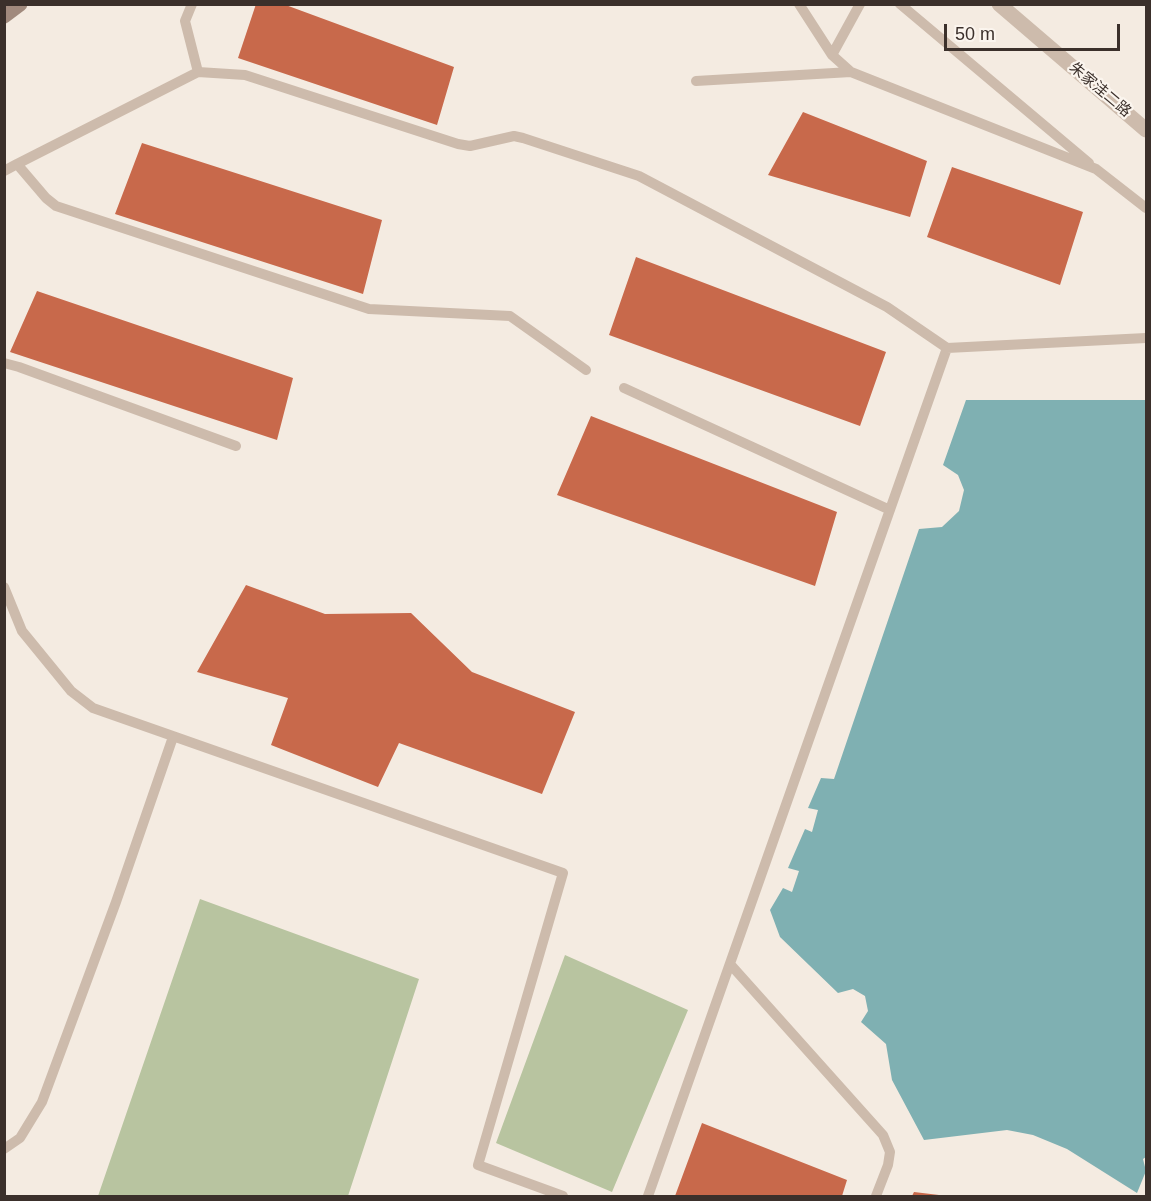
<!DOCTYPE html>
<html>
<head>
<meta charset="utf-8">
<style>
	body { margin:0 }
	#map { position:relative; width:1151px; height:1201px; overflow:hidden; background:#f4ebe1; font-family:Helvetica,sans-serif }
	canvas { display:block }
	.frame { position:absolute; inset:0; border:6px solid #3b302b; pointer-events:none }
	.scale { position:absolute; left:944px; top:24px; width:176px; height:27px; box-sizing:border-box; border:3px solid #3b302b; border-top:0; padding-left:8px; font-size:18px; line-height:21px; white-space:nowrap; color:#3b302b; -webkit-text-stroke:4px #fbf5ee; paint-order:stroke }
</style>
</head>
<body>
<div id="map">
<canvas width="1151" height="1201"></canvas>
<div class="frame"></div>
<div class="scale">50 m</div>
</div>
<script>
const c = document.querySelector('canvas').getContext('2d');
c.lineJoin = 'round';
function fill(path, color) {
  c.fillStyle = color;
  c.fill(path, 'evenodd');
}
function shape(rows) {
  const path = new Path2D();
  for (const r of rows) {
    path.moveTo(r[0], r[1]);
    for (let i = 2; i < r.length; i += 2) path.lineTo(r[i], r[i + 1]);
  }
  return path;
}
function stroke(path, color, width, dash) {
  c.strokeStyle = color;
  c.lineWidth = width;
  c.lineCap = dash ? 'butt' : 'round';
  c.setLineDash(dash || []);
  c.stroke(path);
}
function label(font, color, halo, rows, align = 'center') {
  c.font = font + ' Helvetica,"Noto Sans SC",sans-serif';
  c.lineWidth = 4.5;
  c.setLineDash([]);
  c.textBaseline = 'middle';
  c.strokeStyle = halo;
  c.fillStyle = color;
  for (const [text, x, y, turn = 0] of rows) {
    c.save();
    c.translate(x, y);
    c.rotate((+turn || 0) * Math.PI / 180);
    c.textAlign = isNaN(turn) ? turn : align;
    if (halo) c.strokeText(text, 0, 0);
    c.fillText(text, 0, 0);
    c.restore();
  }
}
const green = shape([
	[200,899,419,979,348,1196,98,1196],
	[565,955,688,1010,612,1192,496,1143]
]);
const water = shape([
	[966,400,1146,400,1146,1157,1143,1159,1146,1171,1137,1193,1067,1149,1033,1135,1007,1130,924,1140,892,1080,886,1044,861,1022,868,1011,865,996,853,989,838,993,780,937,770,910,783,888,792,892,799,871,788,868,805,829,812,832,818,810,808,808,821,778,834,779,919,529,942,527,959,511,964,490,958,475,943,465]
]);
const building = shape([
	[256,4,283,4,454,67,437,125,238,58],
	[803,112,927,161,910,217,768,175],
	[142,143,382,220,363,294,115,214],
	[952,167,1083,212,1060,285,927,237],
	[636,257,886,352,860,426,609,335],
	[37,291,293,378,277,440,10,352],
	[591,416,837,512,815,586,557,495],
	[246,585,325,614,411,613,472,672,575,712,542,794,399,743,378,787,271,745,288,698,197,672],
	[702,1123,847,1180,842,1196,675,1196],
	[914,1192,939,1195,939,1196,912,1196]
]);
const lane = shape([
	[192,4,185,21,198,72],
	[799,4,832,55,851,72,1096,169,1146,208],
	[900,4,1089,163],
	[832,55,860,4],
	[696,81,851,72],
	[17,164,46,198,56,206,369,309,510,316,586,370],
	[4,171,17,164,198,72,245,75,458,144,470,146,514,136,523,138,639,176,887,307,947,348,1146,338],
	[4,363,19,367,236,446],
	[624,388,890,510],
	[4,587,22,631,71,691,93,708,563,873,478,1165,563,1196],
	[730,964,883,1135,890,1152,888,1165,876,1196],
	[4,1149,20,1138,42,1102,116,902,173,737],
	[648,1196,947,348]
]);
const street = shape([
	[999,4,1146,130]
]);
const secondary = shape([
	[4,16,20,4]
]);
const streetNames = [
	["朱家洼二路",1100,90,40]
];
fill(green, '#b8c4a0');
fill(water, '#7fb0b2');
fill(building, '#c8694b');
stroke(lane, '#cdbbac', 10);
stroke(street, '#cdbbac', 15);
stroke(secondary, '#a18a7d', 15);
label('15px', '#3b302b', '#fbf5ee', streetNames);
</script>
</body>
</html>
